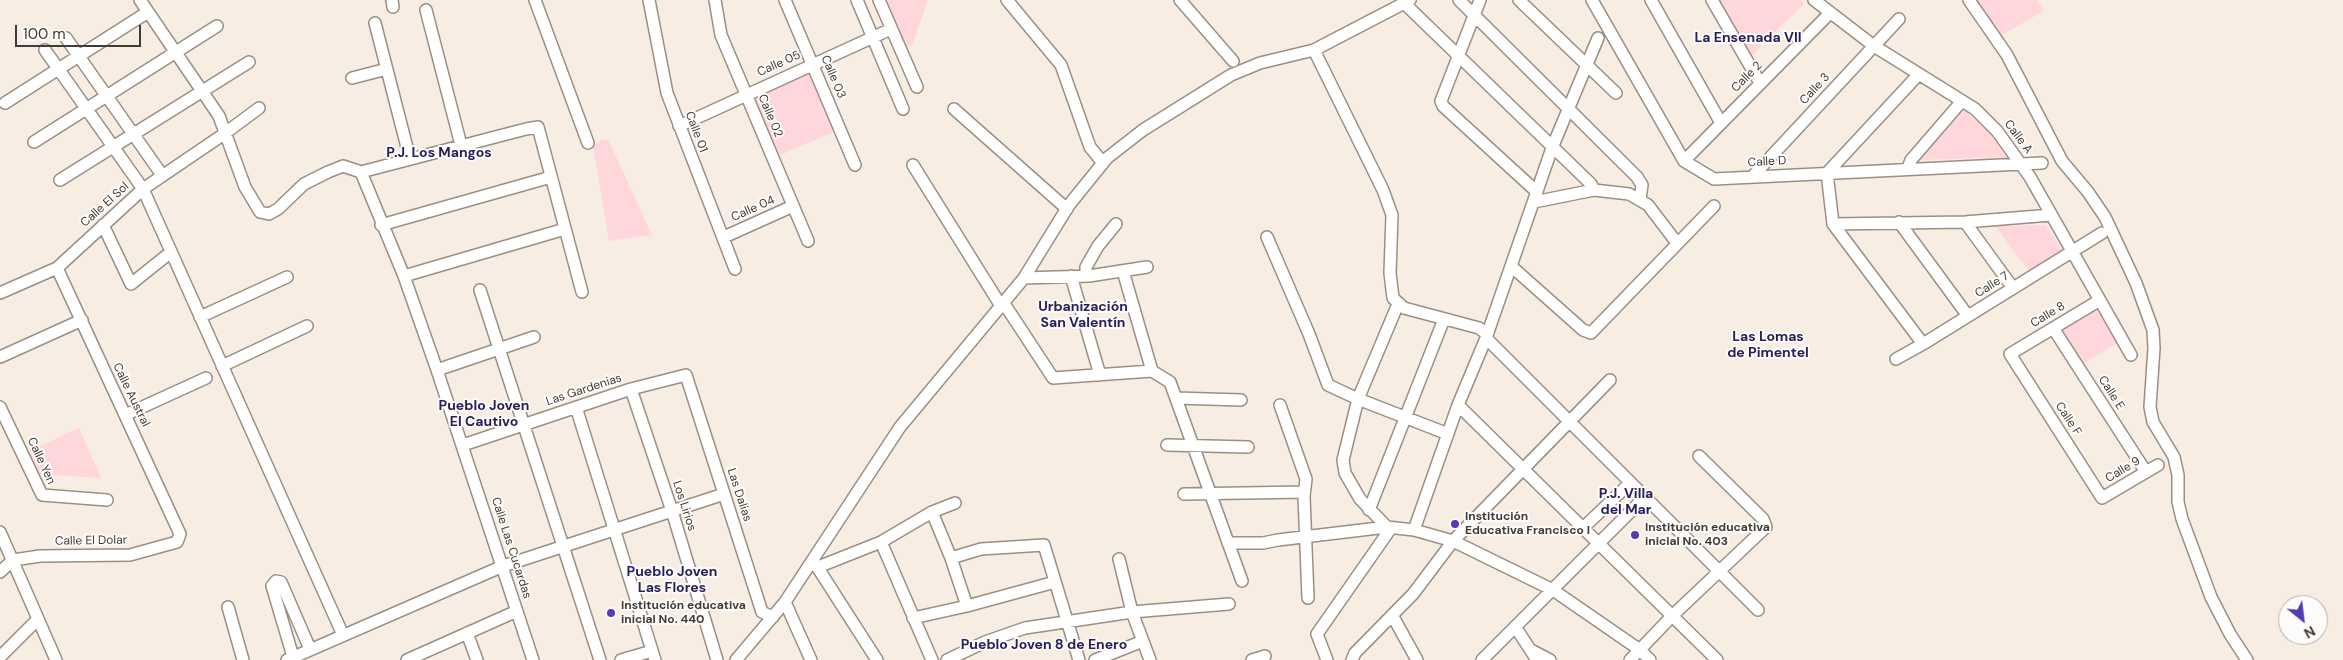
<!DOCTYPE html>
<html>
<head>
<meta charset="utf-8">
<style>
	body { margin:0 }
	#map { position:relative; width:2343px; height:660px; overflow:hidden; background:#f8ede2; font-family:"DM Sans",sans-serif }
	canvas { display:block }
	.north { position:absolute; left:2278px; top:595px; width:50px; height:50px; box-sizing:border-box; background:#fefcfa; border:1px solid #b2afac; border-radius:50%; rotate:151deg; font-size:14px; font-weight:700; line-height:20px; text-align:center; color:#3f3b36 }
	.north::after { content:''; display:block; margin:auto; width:18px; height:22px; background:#523bb3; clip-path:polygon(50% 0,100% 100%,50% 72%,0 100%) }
	.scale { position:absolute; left:15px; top:25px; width:126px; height:22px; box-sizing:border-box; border:2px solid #3f3b36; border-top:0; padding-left:6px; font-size:15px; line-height:18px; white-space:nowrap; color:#3f3b36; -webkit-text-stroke:4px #fefcfa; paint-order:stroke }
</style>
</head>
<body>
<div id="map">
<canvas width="2343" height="660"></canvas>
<div class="north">N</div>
<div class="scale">100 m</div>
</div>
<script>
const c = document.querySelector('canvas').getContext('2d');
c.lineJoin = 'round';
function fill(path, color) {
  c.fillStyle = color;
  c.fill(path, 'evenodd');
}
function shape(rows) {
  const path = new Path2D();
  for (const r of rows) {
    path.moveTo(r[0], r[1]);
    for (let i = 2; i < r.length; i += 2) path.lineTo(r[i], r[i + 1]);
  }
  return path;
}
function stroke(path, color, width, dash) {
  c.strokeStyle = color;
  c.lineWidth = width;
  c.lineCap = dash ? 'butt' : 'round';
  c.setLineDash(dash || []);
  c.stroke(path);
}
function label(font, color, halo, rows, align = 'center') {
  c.font = font + ' "DM Sans",sans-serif';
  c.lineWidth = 4;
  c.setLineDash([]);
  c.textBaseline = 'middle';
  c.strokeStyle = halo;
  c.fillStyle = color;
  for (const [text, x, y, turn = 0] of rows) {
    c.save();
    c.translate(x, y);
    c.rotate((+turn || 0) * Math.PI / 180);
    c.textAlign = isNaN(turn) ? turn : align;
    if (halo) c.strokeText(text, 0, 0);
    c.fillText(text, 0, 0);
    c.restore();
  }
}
const green = shape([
	[886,0,928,0,912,45,906,48],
	[1716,0,1800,0,1804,4,1749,58],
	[1974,0,2037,0,2044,11,1998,37],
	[809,72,834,132,778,156,753,96],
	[1964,110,1992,136,2006,157,1920,160,1921,156],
	[602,139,609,141,652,235,609,241,593,146],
	[2046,225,2063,252,2030,272,1995,226],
	[2095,308,2117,343,2082,365,2061,331,2061,328],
	[79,428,101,478,36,474,27,452]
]);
const minor = shape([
	[140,0,219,116,245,187,260,212,269,214,278,209,304,184,328,172,343,166,361,172,404,276,437,370,533,660],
	[392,0,393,7],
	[535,0,588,143],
	[649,0,667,93,735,269],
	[715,0,721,35,808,241],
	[785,0,855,165],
	[857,0,903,109],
	[879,0,917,87],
	[1007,0,1061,65,1090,147,1103,163],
	[1180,0,1233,61],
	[1459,0,1637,177,1642,185,1640,199],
	[1480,0,1441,101,1443,106,1537,192],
	[1519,0,1616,93],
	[1592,0,1684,161,1714,179,2042,163],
	[1651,0,1721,123],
	[1712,0,1760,83],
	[1814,0,1874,46,1975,109,1997,131,2030,177,2131,355],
	[1969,0,2007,55,2062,161,2088,192,2105,217,2136,283,2153,330,2154,348,2150,407,2153,422,2174,457,2178,475,2178,502,2182,519,2211,597,2230,634,2247,660],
	[1405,4,1591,184,1594,190],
	[426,10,461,145],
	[375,23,410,159],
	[66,38,162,175],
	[45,50,143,189,343,635],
	[1314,50,1383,190,1392,215,1390,273,1393,298,1404,308,1479,328,1487,334],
	[1919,74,1827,173,1833,224,1923,344],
	[352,78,387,69],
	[5,103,148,12],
	[954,109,1067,209],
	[679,126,891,29],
	[34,142,217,26],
	[1684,161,1829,14],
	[913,165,1001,306,1007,308,1053,378,1152,371],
	[1908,168,1911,160,1962,101],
	[361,172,526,129,538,127,582,292],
	[1752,177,1899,19],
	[60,180,249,62],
	[1534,202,1594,190,1629,194,1648,205,1677,243],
	[1899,222,1968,316],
	[1965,222,2013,288],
	[1833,224,1965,222,2051,215],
	[103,225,131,284,171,252],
	[381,225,551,177],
	[724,237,793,206],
	[1267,237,1309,334,1328,385,1358,399,1448,434],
	[1511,266,1583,330,1591,333,1714,206],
	[1123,271,1152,371,1170,382,1242,581],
	[404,276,565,229],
	[1071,276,1100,375],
	[1086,276,1086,267,1098,246,1116,224],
	[1024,278,1089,276,1147,267],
	[480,290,600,660],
	[0,293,57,268,143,189,224,134,259,108],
	[2100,300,2010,354,2102,498,2158,465],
	[1398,304,1358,399,1343,460,1345,473,1360,499,1387,527,1414,530,1453,541,1553,590,1640,650,1650,660],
	[200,317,287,277],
	[2053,328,2146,472],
	[1486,338,1758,610],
	[0,357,82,320],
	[1896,359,1923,344,2102,233],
	[222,366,307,326],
	[437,370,534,337],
	[631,389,672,511,717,660],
	[1176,398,1241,400],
	[1280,405,1306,479,1304,496,1308,598],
	[1458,405,1717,660],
	[0,407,42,495,107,500],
	[576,407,655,660],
	[125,415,206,378],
	[463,445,631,389,686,375,762,612,773,617],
	[1167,445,1248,447],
	[1184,494,1304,492],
	[1369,510,1444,319],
	[932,512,951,558,967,606],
	[1583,528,1630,483],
	[1414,530,1458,405,1486,338,1552,148,1598,38],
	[0,532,56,660],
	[881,542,932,660],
	[1228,543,1263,543,1278,540,1387,527],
	[951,558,981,549,1044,545,1079,660],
	[1119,559,1132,612,1150,660],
	[814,562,877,660],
	[818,567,881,542,932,512,955,503],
	[0,572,13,560,40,556,130,555,177,542,180,534,57,268],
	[785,602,811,660],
	[228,607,243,660],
	[1392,615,1417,660],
	[913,618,967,606,1055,582],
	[1516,628,1537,660],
	[467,633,477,660],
	[1531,650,1550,660],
	[0,657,38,619],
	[287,660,503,566,724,494],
	[294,660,272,586,276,581,281,582,310,649],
	[407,660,517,611],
	[621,660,652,651],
	[736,660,785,602,900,427,1024,278,1069,205,1107,158,1143,130,1231,75,1260,63,1314,50,1410,0],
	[947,660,985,642,1025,628,1132,612,1229,604],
	[1095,660,1143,641],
	[1252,660,1265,656],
	[1327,660,1317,634,1391,528],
	[1352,660,1355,653,1413,594,1453,541,1610,380],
	[1482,660,1645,497],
	[1630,660,1672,616,1766,527,1763,519,1699,456]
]);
const markers = [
	[1455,524,5,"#523bb3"],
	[1635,535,5,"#523bb3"],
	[611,613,5,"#523bb3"]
];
const streetNames = [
	["Calle 05",779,64,-24],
	["Calle 03",833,77,67],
	["Calle 2",1747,77,-45],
	["Calle 3",1815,89,-47],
	["Calle 02",770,116,67],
	["Calle 01",696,132,69],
	["Calle A",2018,137,53],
	["Calle D",1767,162,-3],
	["Calle El Sol",105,205,-42],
	["Calle 04",753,209,-24],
	["Calle 7",1992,285,-32],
	["Calle 8",2048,315,-31],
	["Las Gardenias",584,390,-18],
	["Calle E",2111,393,57],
	["Calle Austral",131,395,64],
	["Calle F",2068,419,57],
	["Calle Yen",41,461,65],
	["Calle 9",2123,470,-31],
	["Las Dalias",739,495,72],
	["Los Lirios",684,506,72],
	["Calle El Dolar",91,541,-1],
	["Calle Las Cucardas",511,548,72]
];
const poiNames = [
	["Institución",1465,517],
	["Educativa Francisco I",1465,531],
	["Institución educativa",1645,528],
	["inicial No. 403",1645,542],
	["Institución educativa",621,606],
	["inicial No. 440",621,620]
];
const neighbourhoodNames = [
	["La Ensenada VII",1748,38],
	["P.J. Los Mangos",439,153],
	["Urbanización",1083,307],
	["San Valentín",1083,323],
	["Las Lomas",1768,337],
	["de Pimentel",1768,353],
	["Pueblo Joven",484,406],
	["El Cautivo",484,422],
	["P.J. Villa",1626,494],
	["del Mar",1626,510],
	["Pueblo Joven",672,572],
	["Las Flores",672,588],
	["Pueblo Joven 8 de Enero",1044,645]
];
fill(green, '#ffd6da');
stroke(minor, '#998f84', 14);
stroke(minor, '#fff', 11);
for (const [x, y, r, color] of markers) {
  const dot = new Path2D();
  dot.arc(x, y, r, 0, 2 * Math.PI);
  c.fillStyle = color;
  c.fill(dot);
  stroke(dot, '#fefcfa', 2);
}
label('12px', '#3f3b36', '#fefcfa', streetNames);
label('bold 12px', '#3f3b36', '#fefcfa', poiNames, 'left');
label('bold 14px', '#29205a', '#fefcfa', neighbourhoodNames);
</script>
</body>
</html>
